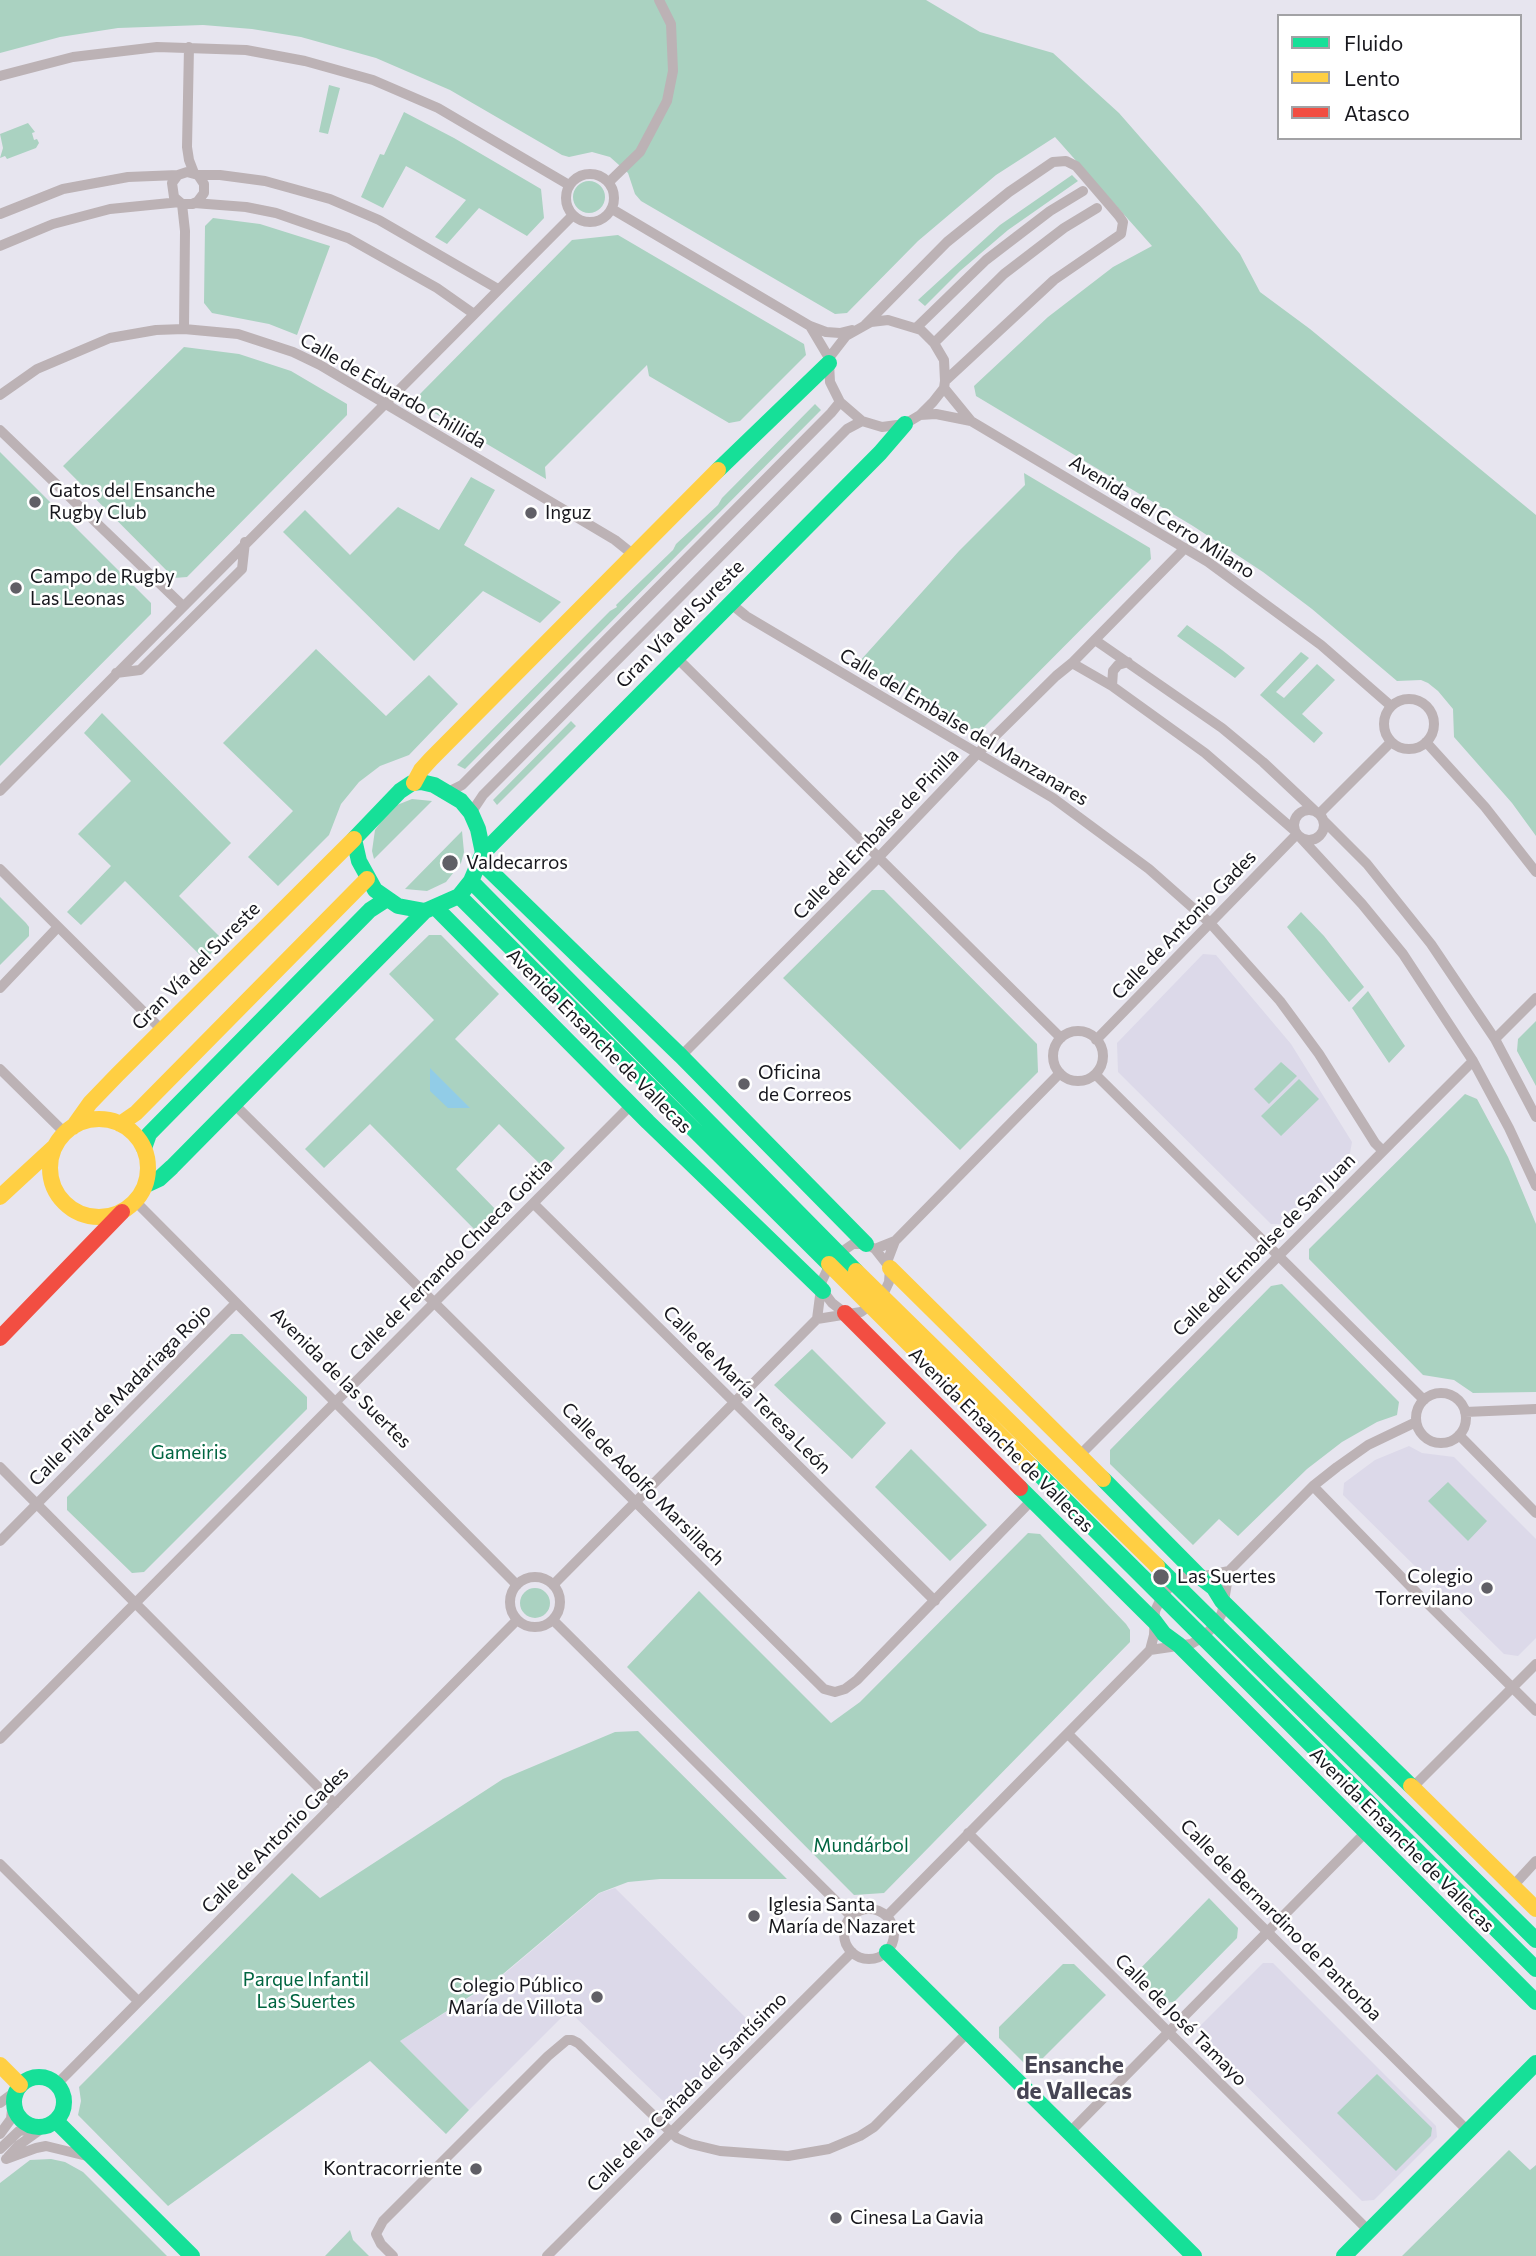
<!DOCTYPE html>
<html>
<head>
<meta charset="utf-8">
<style>
	body { margin:0 }
	#map { position:relative; width:1536px; height:2256px; overflow:hidden; background:#e7e5ef; font-family:Commissioner,sans-serif }
	canvas { display:block }
	.legend { position:absolute; left:1277px; top:14px; width:245px; height:126px; box-sizing:border-box; background:#fff; border:2px solid #a2a2a5; margin:0; padding:9px 12px; list-style:none; font-size:21px; color:#17171d }
	.legend li { display:flex; align-items:center; gap:14px; height:35px }
	.legend b { width:35px; border:2px solid #a2a2a5 }
</style>
</head>
<body>
<div id="map">
<canvas width="1536" height="2256"></canvas>
<ul class="legend">
<li><b style="height:9px;background:#16e098"></b>Fluido</li>
<li><b style="height:9px;background:#ffcf43"></b>Lento</li>
<li><b style="height:9px;background:#f24e42"></b>Atasco</li>
</ul>
</div>
<script>
const c = document.querySelector('canvas').getContext('2d');
c.lineJoin = 'round';
function fill(path, color) {
  c.fillStyle = color;
  c.fill(path, 'evenodd');
}
function shape(rows) {
  const path = new Path2D();
  for (const r of rows) {
    if (r.length === 3) {
      path.moveTo(r[0] + r[2], r[1]);
      path.arc(r[0], r[1], r[2], 0, 2 * Math.PI);
      continue;
    }
    path.moveTo(r[0], r[1]);
    for (let i = 2; i < r.length; i += 2) path.lineTo(r[i], r[i + 1]);
  }
  return path;
}
function stroke(path, color, width, dash) {
  c.strokeStyle = color;
  c.lineWidth = width;
  c.lineCap = dash ? 'butt' : 'round';
  c.setLineDash(dash || []);
  c.stroke(path);
}
function label(font, color, halo, rows, align = 'center') {
  c.font = font + ' Commissioner,sans-serif';
  c.lineWidth = 5;
  c.setLineDash([]);
  c.textBaseline = 'middle';
  c.strokeStyle = halo;
  c.fillStyle = color;
  for (const [text, x, y, turn = 0] of rows) {
    c.save();
    c.translate(x, y);
    c.rotate((+turn || 0) * Math.PI / 180);
    c.textAlign = isNaN(turn) ? turn : align;
    if (halo) c.strokeText(text, 0, 0);
    c.fillText(text, 0, 0);
    c.restore();
  }
}
const education = shape([
	[1203,954,1216,955,1291,1044,1352,1142,1350,1153,1282,1224,1271,1224,1118,1072,1117,1043],
	[1409,1446,1422,1453,1454,1457,1536,1539,1536,1638,1518,1656,1504,1654,1343,1495,1344,1483,1375,1460],
	[615,1888,753,2025,674,2102,664,2102,573,2015,562,2017,469,2110,400,2041,497,1980,600,1893],
	[1263,1963,1273,1963,1436,2126,1437,2137,1374,2200,1362,2201,1200,2040,1199,2027]
]);
const green = shape([
	[0,0,926,0,980,32,1053,53,1119,113,1202,208,1240,254,1260,292,1310,329,1536,515,1536,836,1512,803,1454,737,1453,709,1438,691,1428,683,1421,680,1397,681,1312,609,1263,572,1193,526,976,396,974,386,1048,317,1113,267,1152,246,1055,137,996,175,918,241,847,313,835,314,641,201,635,194,628,173,610,157,592,152,569,157,562,155,450,90,376,58,301,37,252,29,203,25,118,28,60,37,0,53],
	[329,85,340,88,328,134,319,132],
	[404,112,454,138,541,189,544,218,527,236,479,208,447,244,435,237,466,200,417,172,406,166,383,208,361,197,380,154,384,155],
	[28,123,35,132,32,133,34,140,37,139,39,143,36,148,7,159,5,156,0,158,3,148,0,134],
	[1072,175,1078,181,1008,230,960,271,925,306,918,300,1000,225],
	[589,197,16],
	[213,218,260,224,330,246,297,335,269,324,212,313,204,303,205,226],
	[618,235,804,344,806,355,740,421,729,423,649,376,647,365,545,467,546,479,421,405,420,394,572,240],
	[184,347,239,354,291,371,347,404,347,415,187,577,174,578,63,466],
	[815,404,821,410,465,769,457,765,610,611,617,607,616,605,673,550,676,544,718,505,722,498],
	[0,452,151,603,151,614,0,766],
	[1024,473,1150,548,1151,559,983,728,971,729,859,662,959,551,1025,485],
	[471,477,495,490,464,545,561,602,540,623,483,591,414,661,283,532,305,510,350,555,398,507,439,530],
	[1187,625,1222,650,1245,668,1235,678,1177,636],
	[316,649,386,716,429,675,458,704,409,755,380,766,359,782,341,804,329,835,278,886,248,857,293,811,223,743],
	[1301,652,1309,658,1276,692,1284,698,1317,664,1335,680,1302,714,1323,733,1314,743,1260,695],
	[102,713,231,843,179,896,223,940,205,960,125,881,81,925,67,912,111,866,78,834,131,781,84,733],
	[571,721,576,726,497,805,493,800],
	[412,799,432,801,374,859,372,851,375,830,392,807],
	[462,831,464,852,461,863,446,882,427,891,405,889],
	[872,890,884,890,1037,1044,1038,1072,960,1150,783,978],
	[0,897,26,923,29,927,29,936,0,965],
	[1301,912,1324,936,1364,987,1349,1002,1287,927],
	[429,935,441,935,499,994,455,1039,565,1148,545,1169,499,1124,456,1169,500,1214,479,1234,370,1124,324,1168,305,1149,434,1020,389,974],
	[1368,991,1405,1046,1389,1063,1352,1008],
	[1536,1021,1536,1086,1517,1051,1518,1039],
	[1281,1062,1297,1076,1269,1104,1254,1089],
	[1299,1079,1319,1099,1281,1136,1261,1116],
	[1465,1094,1477,1099,1508,1157,1536,1224,1536,1392,1473,1393,1454,1380,1423,1375,1309,1259,1309,1249],
	[1282,1284,1399,1402,1397,1415,1377,1422,1342,1442,1307,1469,1238,1536,1219,1519,1193,1545,1110,1464,1110,1450,1271,1286],
	[231,1334,242,1334,307,1397,307,1409,144,1572,132,1573,67,1510,67,1497],
	[812,1349,886,1423,852,1459,774,1385],
	[911,1449,987,1525,950,1561,875,1487],
	[1448,1482,1487,1521,1468,1541,1428,1501],
	[1028,1533,1040,1534,1126,1624,1130,1630,1130,1642,884,1893,854,1895,627,1667,699,1591,831,1723,860,1702],
	[535,1603,15],
	[638,1731,787,1879,660,1879,628,1882,599,1893,497,1979,400,2041,469,2110,446,2134,370,2061,168,2206,78,2115,81,2101,79,2087,292,1873,320,1898,503,1779,615,1732],
	[1209,1898,1238,1928,1237,1938,1174,2002,1163,2003,1135,1974],
	[1063,1964,1074,1964,1106,1995,1031,2070,999,2038,999,2027],
	[1377,2074,1432,2128,1431,2136,1396,2171,1337,2113],
	[1509,2150,1530,2170,1536,2165,1536,2256,1402,2256],
	[51,2159,65,2162,83,2172,167,2256,0,2256,0,2183,30,2160],
	[350,2230,353,2240,369,2256,325,2256]
]);
const water = shape([
	[430,1068,470,1108,448,1108,430,1091]
]);
const street = shape([
	[189,47,187,147,189,160,194,173],
	[0,76,73,57,157,47,246,50,305,61,373,80,438,108,569,185],
	[590,198,24],
	[198,175,220,175,265,181,330,199,379,220,498,289],
	[609,182,640,152,667,101,673,71,671,24,659,0],
	[194,203,246,207,276,213,348,238,437,288,474,314],
	[182,204,185,231,184,329],
	[612,209,810,326,826,332,840,333,852,330],
	[0,214,63,189,128,177,178,175,187,172,198,175,204,184,204,193,198,201,193,204,182,204,174,197,172,183,178,175],
	[0,246,53,224,110,209,180,202],
	[888,320,921,330,934,343,944,360,945,381,944,388,933,402,920,415,905,424,882,427,862,421,840,402,830,382,829,363,829,358,846,336,871,322,888,320],
	[865,325,947,242,1009,192,1053,162,1066,161,1076,166,1119,216,1123,222,1121,234,1054,280,945,381],
	[810,326,829,358],
	[916,328,986,260,1050,211,1083,191],
	[934,343,1004,274,1064,228,1097,208],
	[944,388,971,421,1208,562,1321,645,1391,706],
	[0,395,37,369,110,338,156,330,184,329,238,334,293,352,320,365,615,540,635,556],
	[920,415,936,414,971,421],
	[0,430,183,606],
	[730,603,746,616,1053,798,1149,869,1210,923,1280,1001,1319,1054,1375,1143,1383,1151],
	[1095,640,1222,728,1263,762,1315,811],
	[676,657,1061,1038],
	[1072,663,1112,686,1205,753,1295,831],
	[116,673,140,670,242,569,245,542],
	[1112,686,1113,671,1118,665,1128,662],
	[1409,724,25],
	[1426,742,1485,807,1536,872],
	[0,791,573,215],
	[448,792,462,785,831,413,840,402],
	[1309,825,15],
	[471,813,483,795,847,429,862,421],
	[1319,814,1391,742],
	[1323,820,1367,864,1431,944,1495,1039,1536,1117],
	[1301,838,1362,904,1403,954,1473,1061,1509,1128,1536,1186],
	[0,869,162,1030],
	[0,988,58,927],
	[1078,1056,25],
	[1495,1039,1536,998],
	[1096,1040,1297,834],
	[681,1056,878,858,978,753,1056,676,1072,663,1185,548],
	[0,1069,65,1133],
	[1096,1075,1424,1400],
	[233,1103,824,1689,835,1692,845,1689,857,1680,1031,1501],
	[136,1202,517,1585],
	[534,1204,935,1601],
	[895,1241,1060,1073],
	[875,1249,895,1241,887,1262],
	[823,1291,832,1303,845,1313],
	[1441,1418,25],
	[1465,1412,1536,1409],
	[1459,1435,1536,1513],
	[1080,1455,1473,1061],
	[0,1467,335,1804],
	[1313,1486,1412,1588,1536,1711],
	[0,1541,236,1303],
	[1229,1571,1222,1613,1216,1624,1203,1637,1191,1644,1150,1650,1154,1635,1155,1611,1162,1596,1174,1582,1187,1575,1200,1577,1229,1571,1313,1486,1337,1467,1368,1445,1416,1422],
	[535,1602,25],
	[553,1585,817,1319,861,1312,882,1297,889,1282,890,1268,875,1249,866,1244,853,1244,840,1253,829,1266,822,1281,817,1319],
	[553,1620,851,1916],
	[1068,1734,1468,2131],
	[0,1739,631,1105],
	[1413,1787,1536,1664],
	[968,1833,1369,2231],
	[0,1864,138,2001],
	[1513,1886,1536,1861],
	[869,1934,25],
	[887,1916,1150,1650],
	[57,2084,517,1620],
	[0,2103,16,2091],
	[1069,2133,1365,1833],
	[0,2134,11,2119,13,2100],
	[0,2149,19,2131,38,2128],
	[8,2157,19,2145,44,2127],
	[6,2159,36,2148,46,2146,91,2157],
	[393,2256,381,2244,376,2234,383,2221,548,2056,567,2040,572,2040,578,2043,677,2138,691,2144,720,2151,788,2156,829,2149,860,2136,874,2127,968,2032],
	[547,2256,852,1952]
]);
const fast = shape([
	[718,470,829,363],
	[421,782,434,785,461,801,471,813,478,829,483,853,471,881,459,896,425,911,398,906,375,890,359,861,354,839,400,791,412,783,421,782],
	[483,853,880,453,905,424],
	[481,862,681,1056,866,1244],
	[471,881,856,1271],
	[459,896,829,1264],
	[436,908,648,1122,823,1291],
	[144,1148,149,1134,370,910,387,899],
	[146,1185,159,1179,172,1167,425,911],
	[1030,1465,1536,1969],
	[1103,1479,1200,1577,1214,1588,1222,1601,1411,1786],
	[1020,1488,1155,1622,1164,1634,1179,1645,1536,2002],
	[1157,1566,1536,1940],
	[887,1952,1194,2256],
	[39,2102,25],
	[56,2121,192,2256],
	[1344,2256,1536,2063]
]);
const slow = shape([
	[414,783,421,770,431,759,718,470],
	[99,1168,49],
	[120,1124,136,1113,367,879],
	[73,1127,90,1103,117,1075,354,839],
	[0,1197,54,1147],
	[829,1264,1030,1465],
	[890,1268,1103,1479],
	[856,1271,1157,1566],
	[1411,1786,1536,1909],
	[0,2065,20,2085]
]);
const jam = shape([
	[845,1313,1020,1488],
	[0,1338,122,1212]
]);
const markers = [
	[35,502,7,"#605f66"],
	[531,513,7,"#605f66"],
	[16,588,7,"#605f66"],
	[450,863,9,"#605f66"],
	[744,1084,7,"#605f66"],
	[1161,1577,9,"#605f66"],
	[1487,1588,7,"#605f66"],
	[754,1916,7,"#605f66"],
	[597,1997,7,"#605f66"],
	[476,2169,7,"#605f66"],
	[836,2218,7,"#605f66"]
];
const streetNames = [
	["Calle de Eduardo Chillida",393,391,30],
	["Avenida del Cerro Milano",1162,517,32],
	["Gran Vía del Sureste",680,624,-45],
	["Calle del Embalse del Manzanares",964,727,31],
	["Calle del Embalse de Pinilla",876,834,-46],
	["Calle de Antonio Gades",1184,925,-46],
	["Gran Vía del Sureste",196,966,-45],
	["Avenida Ensanche de Vallecas",599,1041,45],
	["Calle del Embalse de San Juan",1264,1245,-45],
	["Calle de Fernando Chueca Goitia",451,1260,-45],
	["Avenida de las Suertes",341,1378,45],
	["Calle de María Teresa León",747,1390,45],
	["Calle Pilar de Madariaga Rojo",120,1395,-45],
	["Avenida Ensanche de Vallecas",1001,1440,45],
	["Calle de Adolfo Marsillach",643,1484,45],
	["Calle de Antonio Gades",275,1840,-45],
	["Avenida Ensanche de Vallecas",1402,1840,45],
	["Calle de Bernardino de Pantorba",1281,1920,45],
	["Calle de José Tamayo",1181,2020,45],
	["Calle de la Cañada del Santísimo",687,2092,-45]
];
const poiNames = [
	["Gatos del Ensanche",49,491],
	["Rugby Club",49,513],
	["Inguz",545,513],
	["Campo de Rugby",30,577],
	["Las Leonas",30,599],
	["Valdecarros",466,863],
	["Oficina",758,1073],
	["de Correos",758,1095],
	["Las Suertes",1177,1577],
	["Colegio",1473,1577,"right"],
	["Torrevilano",1473,1599,"right"],
	["Iglesia Santa",768,1905],
	["María de Nazaret",768,1927],
	["Colegio Público",583,1986,"right"],
	["María de Villota",583,2008,"right"],
	["Kontracorriente",462,2169,"right"],
	["Cinesa La Gavia",850,2218]
];
const parkNames = [
	["Gameiris",189,1453],
	["Mundárbol",861,1846],
	["Parque Infantil",306,1980],
	["Las Suertes",306,2002]
];
const quarterNames = [
	["Ensanche",1074,2065],
	["de Vallecas",1074,2091]
];
fill(education, '#dcd9e9');
fill(green, '#aad2c1');
fill(water, '#91cce7');
stroke(street, '#bcb2b5', 10);
stroke(fast, '#16e098', 16);
stroke(slow, '#ffcf43', 16);
stroke(jam, '#f24e42', 16);
for (const [x, y, r, color] of markers) {
  const dot = new Path2D();
  dot.arc(x, y, r, 0, 2 * Math.PI);
  c.fillStyle = color;
  c.fill(dot);
  stroke(dot, '#fff', 2.5);
}
label('19px', '#17171d', '#fff', streetNames);
label('19px', '#17171d', '#fff', poiNames, 'left');
label('19px', '#006540', '#fff', parkNames);
label('bold 23px', '#474554', '#fff', quarterNames);
</script>
</body>
</html>
